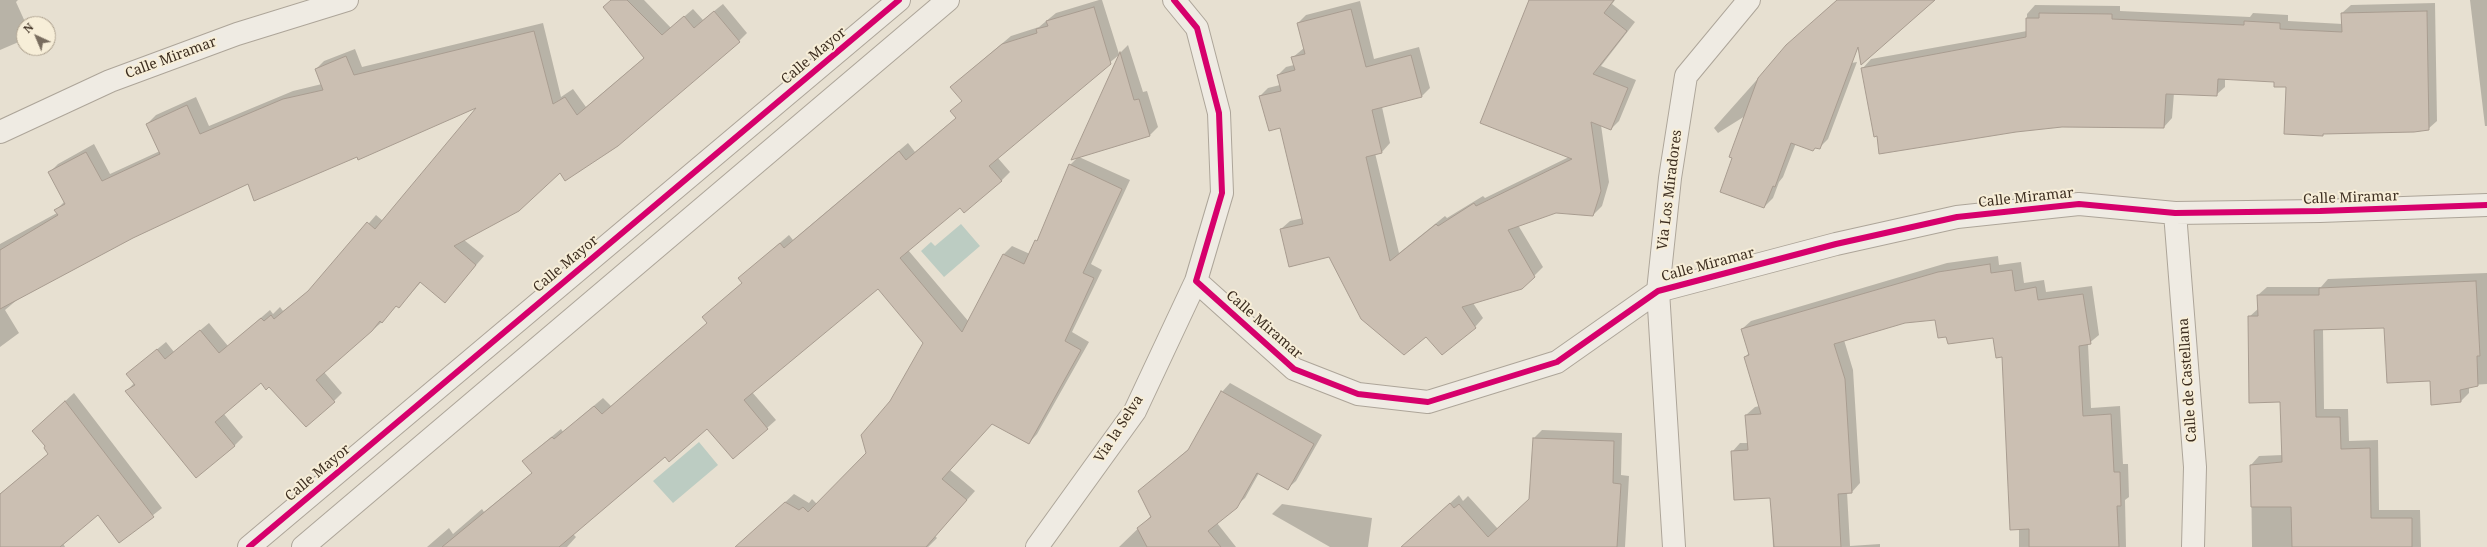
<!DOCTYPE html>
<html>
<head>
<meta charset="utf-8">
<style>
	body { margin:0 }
	#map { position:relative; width:2487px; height:547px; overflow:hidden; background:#e7e0d1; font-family:"Noto Serif",serif }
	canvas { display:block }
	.north { position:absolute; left:16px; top:16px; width:40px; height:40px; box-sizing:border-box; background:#f7eed8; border:1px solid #ada18e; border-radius:50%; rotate:316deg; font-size:11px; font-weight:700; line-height:16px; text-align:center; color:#3d2e20 }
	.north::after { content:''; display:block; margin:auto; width:14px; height:18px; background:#786c5e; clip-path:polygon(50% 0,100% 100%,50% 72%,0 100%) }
</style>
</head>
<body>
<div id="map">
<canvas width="2487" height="547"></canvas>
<div class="north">N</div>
</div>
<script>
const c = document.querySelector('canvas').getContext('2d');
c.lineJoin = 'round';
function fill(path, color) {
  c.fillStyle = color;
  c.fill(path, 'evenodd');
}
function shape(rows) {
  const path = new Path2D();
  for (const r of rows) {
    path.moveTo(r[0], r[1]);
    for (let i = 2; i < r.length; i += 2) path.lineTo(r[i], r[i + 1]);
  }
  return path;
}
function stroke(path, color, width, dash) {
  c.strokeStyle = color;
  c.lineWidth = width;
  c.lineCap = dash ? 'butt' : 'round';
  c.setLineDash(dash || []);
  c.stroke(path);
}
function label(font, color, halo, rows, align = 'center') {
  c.font = font + ' "Noto Serif",serif';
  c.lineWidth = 4;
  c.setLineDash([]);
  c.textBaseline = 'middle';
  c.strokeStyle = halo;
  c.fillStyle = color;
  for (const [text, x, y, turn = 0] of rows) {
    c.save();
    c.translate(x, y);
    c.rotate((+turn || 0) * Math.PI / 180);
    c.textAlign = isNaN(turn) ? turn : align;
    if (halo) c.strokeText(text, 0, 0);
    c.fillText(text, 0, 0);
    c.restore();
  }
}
const water = shape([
	[961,224,980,246,944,277,921,251,931,242,935,246],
	[699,442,718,465,673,503,653,481]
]);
const shadow = shape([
	[0,0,18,0,16,2,26,24,24,24,24,38,21,41,0,50],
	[612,0,644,0,671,28,693,9,703,20,723,4,747,33,739,41,464,240,484,256,445,301,421,282,399,307,397,305,382,322,324,372,342,393,334,401,261,382,224,414,243,437,234,446,127,391,134,383,127,374,166,342,174,352,209,323,228,346,270,310,273,314,280,307,283,311,314,287,376,215,383,221,480,105,358,156,248,183,133,237,18,299,5,310,19,333,0,347,0,244,57,213,56,210,65,201,50,172,58,164,94,144,110,174,160,151,147,124,156,115,196,97,209,126,293,91,322,84,316,69,324,61,355,49,362,67,543,23,561,97,573,89,586,107,645,57],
	[1099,0,1102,0,1119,54,1128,45,1143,92,1147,91,1158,127,1150,135,1079,157,1130,180,1091,264,1102,270,1072,332,1089,342,1037,434,1029,443,992,423,950,470,975,491,935,536,937,538,928,547,737,547,794,494,809,503,812,499,817,504,867,453,891,402,924,343,878,287,752,392,776,420,767,428,707,427,665,456,573,534,576,537,567,547,427,547,449,528,453,534,482,509,484,512,533,472,532,453,561,429,563,432,603,398,611,406,658,367,666,358,708,323,703,317,743,282,739,278,789,235,793,240,908,143,915,152,956,118,951,111,963,100,960,79,1011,36,1039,27,1056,13],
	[1120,54,1077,158,1070,165,1039,237,1030,254,1012,246,1004,254,969,322,908,250,960,207,1001,181,1010,172,997,157],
	[1530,0,1615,0,1612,4,1635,22,1601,66,1636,80,1619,121,1611,129,1601,125,1609,182,1602,206,1593,215,1556,212,1518,225,1543,267,1522,288,1473,303,1483,318,1475,327,1426,336,1330,256,1281,229,1290,221,1303,218,1281,127,1260,96,1268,88,1280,85,1278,75,1286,67,1294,65,1292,58,1304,48,1298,23,1306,15,1360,1,1374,59,1419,47,1430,88,1422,96,1382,107,1390,143,1382,152,1375,153,1399,253,1445,216,1447,218,1483,196,1485,198,1569,157],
	[1837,0,1935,0,1823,68,1857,62,1828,139,1819,148,1796,143,1783,177,1779,182,1773,198,1764,207,1733,157,1745,116,1718,133,1714,128,1787,46],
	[2470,0,2487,0,2487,126,2485,126],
	[2435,3,2437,121,2428,129,2325,133,2322,135,2287,86,2275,81,2225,78,2225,87,2216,95,2174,93,2172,118,2164,127,2062,126,1878,135,1863,68,1871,59,2027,31,2027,14,2035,5,2120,6,2120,11,2250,17,2253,13,2288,15,2288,21,2343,24,2342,13,2351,5],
	[1998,256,1999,265,2021,262,2024,283,2044,280,2046,292,2092,286,2099,335,2088,344,2091,408,2120,406,2123,464,2128,464,2129,497,2125,500,2126,547,2019,547,2019,528,2003,356,1994,337,1947,336,1936,319,1905,322,1844,340,1853,370,1860,483,1852,492,1847,492,1850,546,1880,544,1880,547,1773,547,1771,497,1732,452,1740,443,1748,443,1746,415,1755,407,1760,406,1745,357,1749,353,1742,329,1751,321,1947,263],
	[2487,273,2487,384,2472,385,2469,388,2469,393,2460,402,2431,380,2385,327,2323,329,2324,409,2348,409,2349,441,2378,440,2379,510,2420,510,2421,547,2252,547,2251,465,2259,456,2283,455,2281,401,2249,317,2259,308,2258,295,2267,287,2321,287,2328,279],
	[1230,383,1322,435,1296,481,1287,489,1259,473,1245,498,1217,523,1236,547,1119,547,1151,516,1139,491,1191,447,1222,392],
	[74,393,162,508,119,542,98,514,63,543,65,547,0,547,0,494,49,453,47,446,33,431],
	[1542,430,1622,433,1621,475,1629,476,1625,547,1402,547,1459,495,1463,501,1468,496,1498,529,1530,499,1534,438],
	[1282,504,1372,518,1368,547,1330,547,1272,514]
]);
const building = shape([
	[611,0,627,0,662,35,684,16,694,28,714,11,740,42,618,146,565,181,560,173,519,211,454,246,476,265,445,303,420,282,399,308,396,306,382,323,380,321,372,331,316,380,335,402,306,427,269,387,266,390,261,383,215,422,235,446,196,478,125,391,135,385,126,374,157,349,165,359,200,330,219,353,261,318,264,321,271,315,274,319,308,291,367,222,375,229,476,108,358,160,357,157,254,201,248,184,133,238,0,309,0,250,58,215,54,210,65,204,48,172,86,152,102,181,160,154,146,124,187,105,200,134,283,99,323,90,315,69,346,56,354,75,534,31,553,104,565,97,577,115,644,58,603,7,611,0],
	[1529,0,1614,0,1604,13,1627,31,1593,74,1628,88,1611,130,1591,122,1601,191,1593,216,1556,213,1508,230,1535,277,1522,289,1462,307,1476,328,1442,355,1426,337,1404,355,1361,319,1329,257,1289,267,1280,229,1303,224,1280,128,1269,131,1259,96,1281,91,1277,75,1295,70,1291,57,1305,54,1297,23,1351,9,1366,67,1411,55,1422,97,1372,110,1382,153,1366,157,1390,261,1436,224,1438,226,1474,203,1476,206,1572,159,1480,123,1529,0],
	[1837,0,1935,0,1861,65,1858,47,1820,149,1815,148,1813,151,1791,143,1775,187,1773,186,1764,208,1720,192,1732,158,1729,157,1758,78,1786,45,1837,0],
	[1094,7,1111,64,989,166,1002,181,964,213,960,208,900,258,962,332,1003,254,1024,264,1035,240,1037,241,1069,164,1122,189,1083,273,1094,278,1065,341,1081,350,1029,444,992,424,942,479,967,500,926,547,735,547,785,502,799,510,803,507,808,512,866,453,861,435,890,401,923,343,878,289,744,400,768,429,733,459,707,429,669,462,665,457,559,547,442,547,532,473,522,461,552,437,554,439,594,406,602,414,707,323,702,317,742,283,738,278,780,243,784,248,899,151,906,160,956,118,950,111,962,101,950,87,1002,44,1037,33,1036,29,1048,26,1046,21,1094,7],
	[2427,11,2429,130,2414,132,2323,134,2323,136,2284,134,2286,87,2274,87,2274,82,2218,79,2217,96,2166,94,2164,128,2062,127,2016,132,1879,154,1877,136,1874,137,1861,68,2026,37,2026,18,2039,18,2039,13,2112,14,2112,19,2244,25,2244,21,2280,23,2280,29,2342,32,2341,13,2427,11],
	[1120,52,1134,100,1139,99,1150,136,1071,160,1120,52],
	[1990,264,1991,273,2012,270,2015,291,2036,287,2038,300,2083,294,2091,344,2079,346,2083,416,2111,414,2114,472,2120,472,2121,506,2117,506,2119,547,2029,547,2029,529,2010,530,2002,357,1996,358,1993,338,1948,344,1946,337,1938,338,1935,320,1905,323,1834,344,1845,379,1852,493,1838,494,1841,547,1774,547,1770,498,1734,500,1731,451,1748,450,1745,415,1761,414,1744,357,1749,355,1741,329,1938,272,1990,264],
	[2476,281,2480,356,2477,356,2478,386,2460,390,2461,402,2431,405,2430,381,2387,383,2384,328,2314,330,2316,417,2340,417,2341,449,2370,448,2371,518,2412,518,2412,547,2292,547,2291,507,2251,507,2250,465,2282,462,2280,402,2249,403,2248,316,2258,316,2257,295,2319,295,2319,288,2476,281],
	[1221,391,1314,444,1288,490,1257,473,1237,508,1208,531,1221,547,1147,547,1137,528,1151,517,1138,491,1188,450,1221,391],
	[65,401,154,517,119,543,98,515,60,547,0,547,0,494,48,454,44,448,45,446,32,431,65,401],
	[1533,438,1614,441,1613,483,1621,484,1617,547,1401,547,1450,503,1454,508,1459,504,1488,537,1529,499,1533,438]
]);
const minor = shape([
	[1174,0,1197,28,1219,113,1222,193,1196,281,1294,369,1358,394,1428,402,1557,362,1658,291,1836,244,1957,217,2079,204,2175,213,2320,211,2487,205],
	[0,132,110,81,237,34,347,0],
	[2175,213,2195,467,2193,547],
	[1037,547,1135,411,1196,281],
	[1674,547,1658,291,1670,178,1686,76,1749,0]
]);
const tertiary = shape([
	[249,547,899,0],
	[303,547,948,0]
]);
const cycleway = shape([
	[1174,0,1197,28,1219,113,1222,193,1196,281,1294,369,1358,394,1428,402,1557,362,1658,291,1836,244,1957,217,2079,204,2175,213,2320,211,2487,205],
	[249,547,899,0]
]);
const streetNames = [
	["Calle Mayor",814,56,-40],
	["Calle Miramar",171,58,-20],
	["Via Los Miradores",1670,190,-83],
	["Calle Miramar",2026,198,-6],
	["Calle Miramar",2351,198,-2],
	["Calle Mayor",566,264,-40],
	["Calle Miramar",1708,265,-15],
	["Calle Miramar",1264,325,41],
	["Calle de Castellana",2188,380,-94],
	["Via la Selva",1119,429,-57],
	["Calle Mayor",318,473,-40]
];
fill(water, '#bcccc2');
fill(shadow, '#0003');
fill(building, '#cbbfb2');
stroke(building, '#a89c90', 1);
stroke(minor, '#ada599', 24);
stroke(tertiary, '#ada599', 24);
stroke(minor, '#efebe3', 22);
stroke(tertiary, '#efebe3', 22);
stroke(cycleway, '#d6006c', 6);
label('14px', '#3d2e20', '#f7eed8', streetNames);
</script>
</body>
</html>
